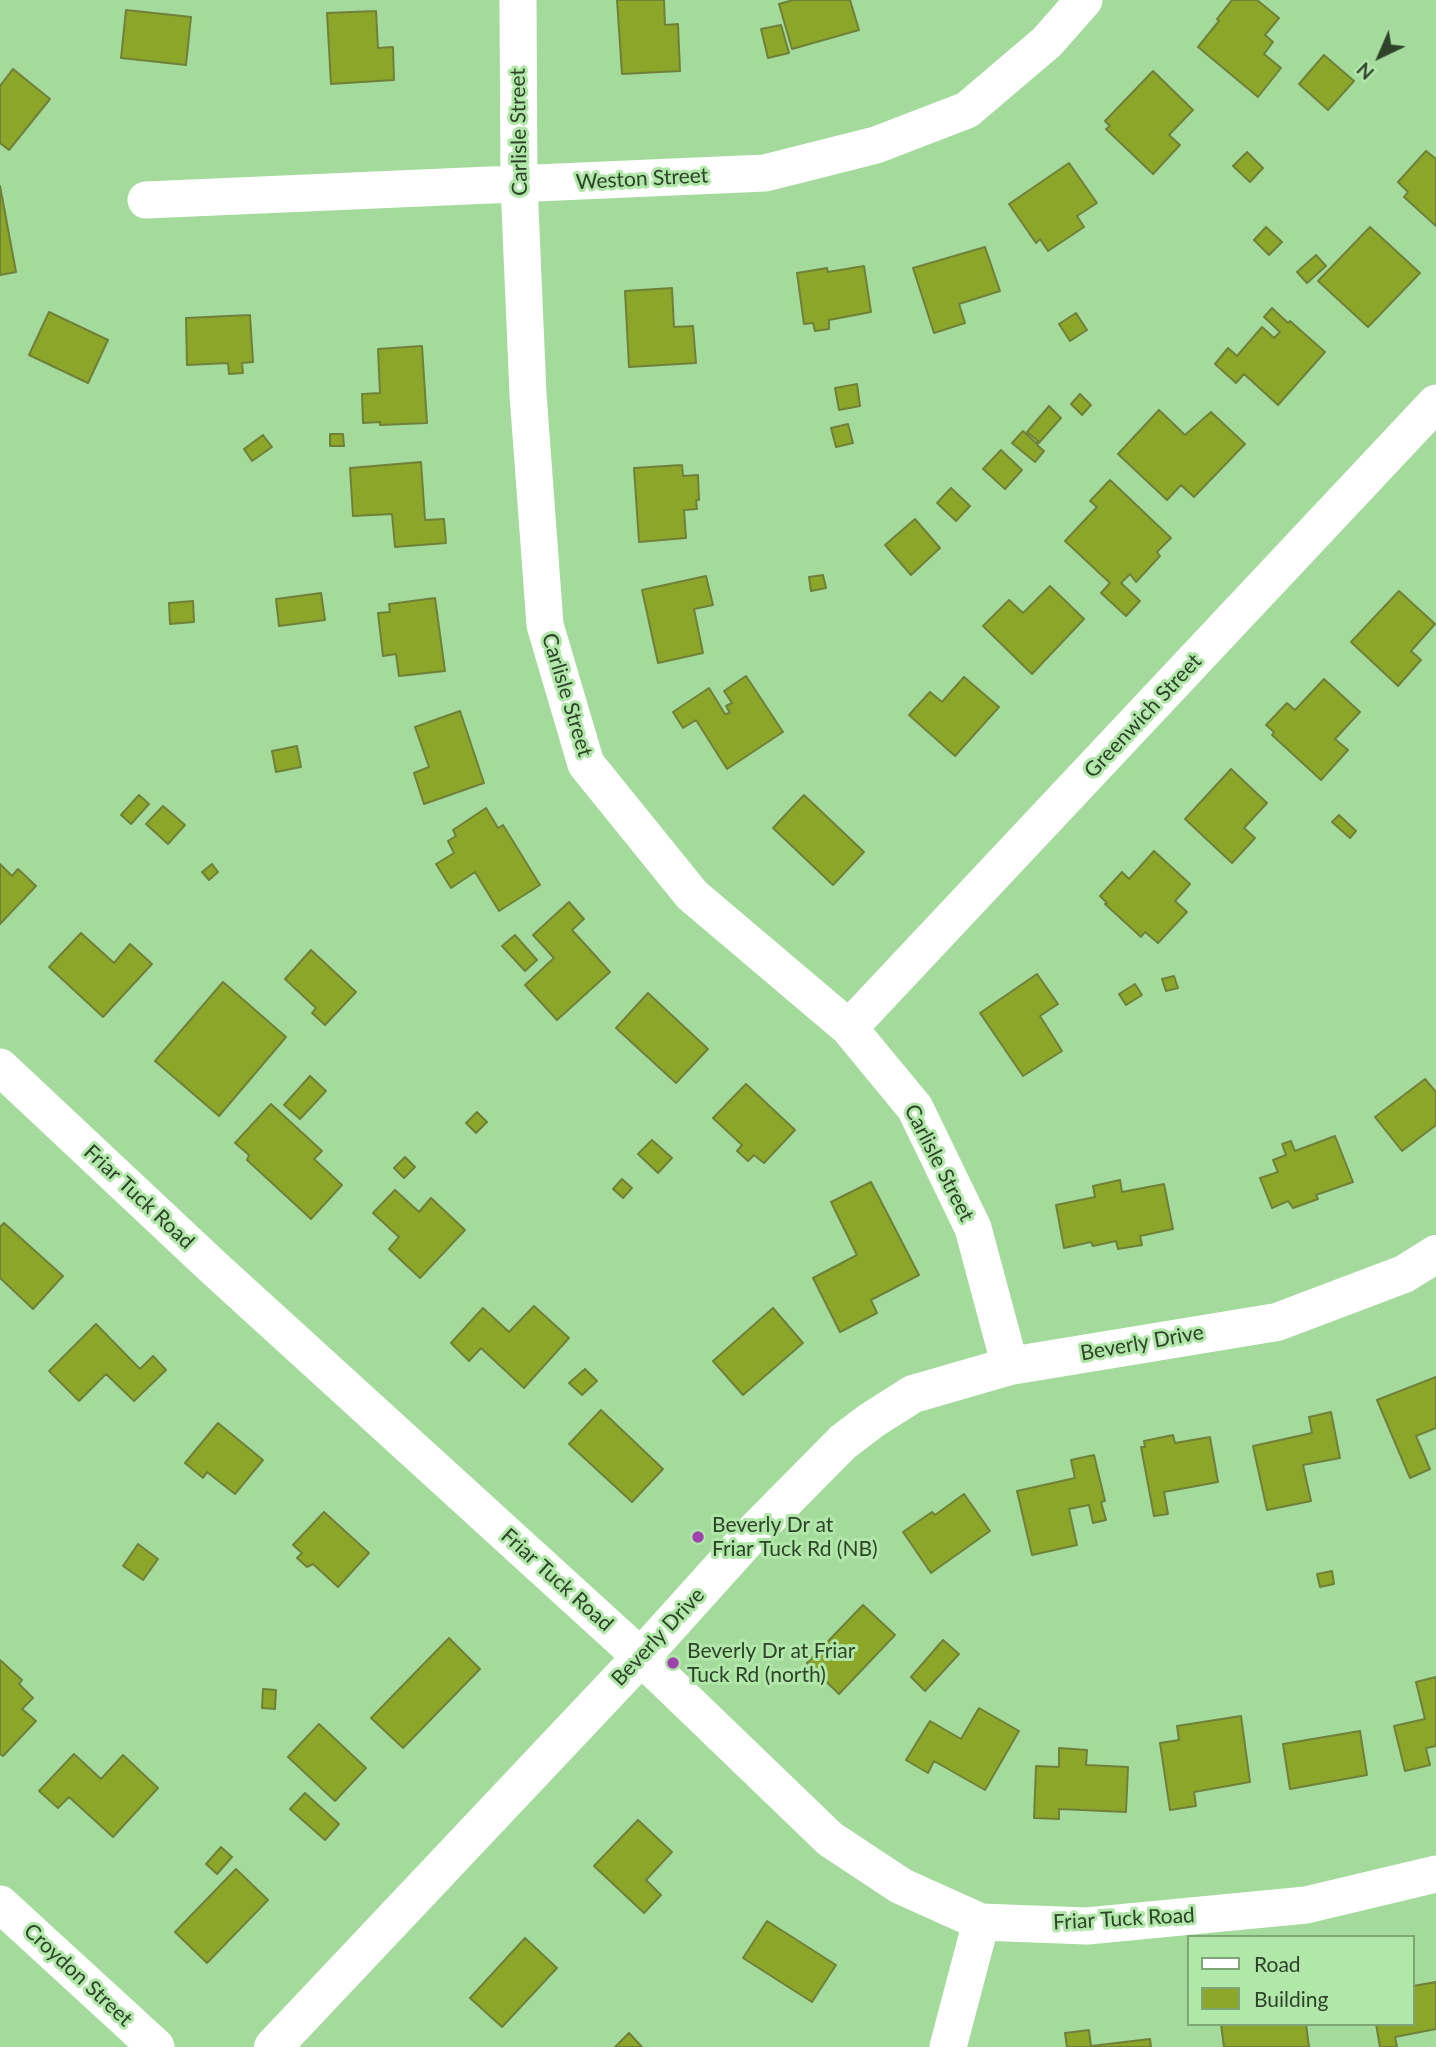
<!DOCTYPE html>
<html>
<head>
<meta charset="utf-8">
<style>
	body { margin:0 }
	#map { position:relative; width:1436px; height:2047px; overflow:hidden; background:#a5da9d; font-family:Lato,sans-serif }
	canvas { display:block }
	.legend { position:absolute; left:1187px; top:1935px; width:228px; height:91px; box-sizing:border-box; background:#b1e7a9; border:2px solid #7da576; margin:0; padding:9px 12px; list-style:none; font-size:21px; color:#2e432a }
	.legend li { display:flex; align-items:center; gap:14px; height:35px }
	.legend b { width:35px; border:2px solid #7da576 }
	.north { position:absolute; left:1345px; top:21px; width:70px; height:70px; -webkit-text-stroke:5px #b1e7a9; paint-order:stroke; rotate:224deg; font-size:19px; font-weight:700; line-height:28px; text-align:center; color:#2e432a }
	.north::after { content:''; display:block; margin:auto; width:24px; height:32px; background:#2e432a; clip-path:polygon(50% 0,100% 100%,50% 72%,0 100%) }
</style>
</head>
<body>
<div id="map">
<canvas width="1436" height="2047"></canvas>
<ul class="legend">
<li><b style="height:9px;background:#fff"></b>Road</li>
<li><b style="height:19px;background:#8ba629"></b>Building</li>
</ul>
<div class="north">N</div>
</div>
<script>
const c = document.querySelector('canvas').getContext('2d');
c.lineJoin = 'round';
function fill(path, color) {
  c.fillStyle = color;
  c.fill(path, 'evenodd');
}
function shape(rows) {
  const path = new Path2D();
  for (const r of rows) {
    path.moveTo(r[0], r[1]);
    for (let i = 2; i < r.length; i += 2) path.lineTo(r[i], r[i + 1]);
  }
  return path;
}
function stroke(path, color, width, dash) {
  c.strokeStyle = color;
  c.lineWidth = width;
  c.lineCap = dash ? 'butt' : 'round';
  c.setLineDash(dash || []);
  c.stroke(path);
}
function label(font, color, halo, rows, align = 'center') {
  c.font = font + ' Lato,sans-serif';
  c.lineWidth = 6;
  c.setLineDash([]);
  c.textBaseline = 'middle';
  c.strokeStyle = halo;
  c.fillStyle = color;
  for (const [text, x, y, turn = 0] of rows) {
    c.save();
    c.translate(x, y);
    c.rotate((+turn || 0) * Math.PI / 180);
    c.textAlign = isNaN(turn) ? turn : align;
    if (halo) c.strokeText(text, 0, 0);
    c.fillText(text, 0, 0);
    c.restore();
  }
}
const building = shape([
	[617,0,664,0,665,25,678,24,680,71,622,74,617,0],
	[793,0,850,0,859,30,792,49,779,4,793,0],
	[1232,0,1257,0,1279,18,1265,35,1273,42,1264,54,1281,68,1258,97,1198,47,1219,21,1217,19,1232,0],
	[126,10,191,17,186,65,121,58,126,10],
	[376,11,378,48,393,47,394,80,331,84,327,13,376,11],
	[781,25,789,53,768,58,761,29,781,25],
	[1324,55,1354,81,1328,110,1299,84,1324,55],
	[13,69,50,99,9,150,0,143,0,86,13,69],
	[1153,71,1193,110,1169,135,1180,145,1153,174,1106,129,1110,126,1105,121,1153,71],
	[1426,151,1436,159,1436,226,1404,197,1408,192,1398,182,1426,151],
	[1247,152,1263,168,1250,182,1233,166,1247,152],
	[1069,163,1097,203,1077,216,1084,227,1048,251,1040,239,1036,243,1009,204,1069,163],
	[0,186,16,272,0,275,0,186],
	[1266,227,1282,242,1269,255,1254,240,1266,227],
	[1370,227,1420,273,1368,327,1318,281,1370,227],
	[985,247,1000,291,959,304,965,323,934,333,913,268,985,247],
	[1316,255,1326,266,1307,283,1297,272,1316,255],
	[864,266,871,312,829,320,829,329,815,331,813,323,804,324,797,273,827,268,828,272,864,266],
	[672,288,674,327,693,326,696,363,629,367,625,291,672,288],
	[1272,308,1288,323,1290,321,1325,352,1278,405,1244,374,1236,383,1215,364,1228,348,1237,356,1262,327,1274,338,1280,332,1264,317,1272,308],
	[49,312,108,340,88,383,29,355,49,312],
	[1076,313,1087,330,1070,341,1059,324,1076,313],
	[250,315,253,362,242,363,243,373,229,374,228,363,187,365,186,318,250,315],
	[422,346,427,423,380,425,380,422,363,423,362,394,380,393,378,349,422,346],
	[857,384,860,406,839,410,835,388,857,384],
	[1080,394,1091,405,1082,415,1071,404,1080,394],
	[1049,406,1061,418,1037,445,1044,451,1035,462,1012,443,1023,431,1036,443,1038,441,1027,432,1049,406],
	[1159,410,1185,435,1211,412,1245,444,1194,497,1181,485,1167,500,1118,454,1159,410],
	[848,424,853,443,836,447,831,428,848,424],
	[330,434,343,434,344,446,330,446,330,434],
	[263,435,272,447,252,461,244,449,263,435],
	[1001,450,1022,470,1005,489,983,469,1001,450],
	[421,462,425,520,444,519,446,543,395,547,392,514,353,516,350,468,421,462],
	[682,465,683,476,698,475,699,500,696,500,697,509,684,510,686,538,639,542,634,468,682,465],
	[1110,480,1171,538,1157,552,1160,556,1136,582,1130,574,1121,583,1140,601,1126,616,1101,593,1110,583,1065,541,1097,507,1090,501,1110,480],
	[951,488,970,506,956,521,937,503,951,488],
	[915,519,940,548,911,575,885,545,915,519],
	[823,575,826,588,811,591,809,577,823,575],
	[706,576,713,605,694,609,703,653,658,663,642,590,706,576],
	[1050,586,1084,619,1032,674,983,626,1009,600,1023,613,1050,586],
	[1399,591,1435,624,1411,651,1421,660,1398,686,1351,642,1399,591],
	[321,593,325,620,279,626,276,599,321,593],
	[435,598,445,671,399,676,396,654,383,656,378,613,390,612,389,604,435,598],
	[193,601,194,622,170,624,169,603,193,601],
	[746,676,783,732,727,769,696,720,683,728,673,712,709,688,725,714,730,713,726,706,732,703,724,691,746,676],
	[964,677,999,707,955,756,909,715,930,692,942,702,964,677],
	[1324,679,1360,712,1335,739,1348,750,1321,780,1272,735,1274,732,1266,725,1287,703,1295,710,1324,679],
	[460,711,484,783,424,804,414,773,429,767,415,727,460,711],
	[297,746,301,767,276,772,272,751,297,746],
	[1231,769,1267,803,1244,828,1255,838,1232,863,1185,819,1231,769],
	[139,795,149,804,131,824,121,815,139,795],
	[804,795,864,852,833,885,773,828,804,795],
	[163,806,185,825,168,844,146,824,163,806],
	[486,808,498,828,503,825,540,885,499,911,475,872,451,888,436,864,454,853,448,841,456,836,453,830,486,808],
	[1339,815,1356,831,1350,838,1332,822,1339,815],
	[1154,851,1190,884,1175,901,1187,912,1158,943,1145,932,1141,937,1105,904,1107,903,1100,896,1122,872,1129,879,1154,851],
	[0,864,12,876,18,869,36,886,0,924,0,864],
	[212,864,218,872,209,880,202,872,212,864],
	[569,902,584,919,572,930,610,972,557,1020,525,985,554,958,533,935,569,902],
	[81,933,114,963,130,944,152,964,103,1017,49,967,81,933],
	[515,935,537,960,525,971,502,946,515,935],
	[311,950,356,992,325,1025,312,1013,316,1008,285,979,311,950],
	[1037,974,1058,1004,1040,1016,1062,1051,1023,1076,980,1013,1037,974],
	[1174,976,1178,988,1166,991,1162,979,1174,976],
	[223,982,286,1037,219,1116,155,1061,223,982],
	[1135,984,1142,995,1126,1005,1119,994,1135,984],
	[648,993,708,1049,676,1083,616,1028,648,993],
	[310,1076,326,1091,300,1119,284,1105,310,1076],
	[1425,1079,1436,1092,1436,1125,1402,1151,1375,1117,1425,1079],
	[746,1084,795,1130,764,1163,754,1155,748,1161,737,1151,742,1145,713,1118,746,1084],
	[271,1104,322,1151,314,1159,342,1185,311,1219,247,1160,249,1155,235,1143,271,1104],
	[477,1112,487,1122,476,1133,466,1123,477,1112],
	[1335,1136,1353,1182,1316,1195,1318,1199,1293,1208,1288,1201,1272,1208,1260,1178,1278,1172,1273,1160,1286,1155,1282,1144,1291,1141,1295,1151,1335,1136],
	[652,1140,672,1158,658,1173,638,1154,652,1140],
	[405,1157,415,1167,404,1178,394,1168,405,1157],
	[622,1179,632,1188,623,1198,613,1189,622,1179],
	[1120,1180,1122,1192,1164,1184,1173,1229,1140,1236,1142,1245,1118,1249,1116,1241,1093,1246,1091,1242,1064,1248,1056,1205,1095,1197,1093,1186,1120,1180],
	[871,1182,919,1275,871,1300,877,1313,840,1332,813,1278,857,1255,831,1202,871,1182],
	[395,1190,419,1212,431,1198,465,1230,420,1278,389,1249,399,1237,373,1213,395,1190],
	[4,1223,63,1276,33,1309,0,1278,0,1227,4,1223],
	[534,1306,569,1338,524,1388,481,1348,469,1361,451,1343,483,1308,509,1332,534,1306],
	[773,1308,803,1343,743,1395,713,1361,773,1308],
	[96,1324,140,1369,153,1356,166,1370,134,1401,106,1374,79,1401,49,1371,96,1324],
	[585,1369,597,1381,582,1395,569,1383,585,1369],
	[1436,1377,1436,1428,1416,1436,1430,1469,1410,1478,1377,1400,1436,1377],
	[601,1410,663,1469,632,1502,569,1444,601,1410],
	[1331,1412,1340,1458,1303,1465,1311,1501,1267,1510,1253,1446,1312,1433,1309,1417,1331,1412],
	[218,1423,263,1460,235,1494,207,1472,203,1478,185,1463,218,1423],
	[1173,1435,1175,1443,1210,1437,1218,1482,1164,1492,1168,1514,1154,1516,1141,1447,1145,1447,1144,1441,1173,1435],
	[1094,1455,1105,1501,1101,1502,1106,1520,1093,1523,1089,1505,1069,1509,1077,1545,1032,1555,1017,1491,1075,1478,1071,1460,1094,1455],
	[964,1494,990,1531,931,1573,903,1532,932,1512,935,1515,964,1494],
	[324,1512,369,1553,338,1587,313,1564,307,1567,297,1558,302,1553,293,1545,324,1512],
	[138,1544,158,1559,143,1580,123,1566,138,1544],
	[1332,1571,1334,1584,1320,1587,1317,1574,1332,1571],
	[863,1605,895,1635,839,1694,807,1663,863,1605],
	[449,1638,480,1669,403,1748,371,1718,449,1638],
	[943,1640,959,1654,925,1691,911,1677,943,1640],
	[0,1660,22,1680,19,1684,33,1698,22,1709,36,1721,3,1756,0,1754,0,1660],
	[1436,1677,1436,1746,1426,1748,1430,1765,1405,1771,1394,1726,1425,1719,1416,1682,1436,1677],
	[263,1689,276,1690,275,1709,262,1708,263,1689],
	[979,1708,1019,1731,985,1790,934,1761,928,1773,906,1760,930,1721,961,1739,979,1708],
	[1241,1716,1250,1782,1194,1792,1196,1806,1170,1810,1160,1743,1179,1740,1177,1726,1241,1716],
	[319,1724,366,1768,335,1801,288,1757,319,1724],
	[1360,1731,1367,1775,1290,1789,1283,1744,1360,1731],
	[1059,1748,1087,1750,1086,1765,1128,1767,1126,1812,1059,1809,1059,1819,1034,1818,1036,1766,1059,1767,1059,1748],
	[74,1754,101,1779,123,1755,158,1788,113,1837,69,1797,58,1808,39,1791,74,1754],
	[305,1793,339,1824,325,1840,290,1809,305,1793],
	[638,1820,672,1852,646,1880,661,1895,644,1913,594,1866,638,1820],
	[221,1847,232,1857,217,1874,206,1864,221,1847],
	[236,1869,268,1900,207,1963,175,1932,236,1869],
	[767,1921,836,1965,812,2002,743,1958,767,1921],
	[525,1938,557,1968,502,2027,470,1998,525,1938],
	[1436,1982,1436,2029,1395,2037,1397,2047,1380,2047,1376,2024,1413,2024,1413,1986,1436,1982],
	[1221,2024,1306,2024,1309,2047,1224,2047,1221,2024],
	[1089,2030,1091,2046,1150,2039,1151,2047,1067,2047,1065,2033,1089,2030],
	[629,2033,642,2047,615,2047,629,2033]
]);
const minor = shape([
	[518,0,519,184,528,394,545,625,586,764,692,895,849,1028,915,1108,973,1228,1010,1366],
	[146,200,765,173,876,145,967,110,1047,42,1084,0],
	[849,1028,1436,403],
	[0,1067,212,1266,641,1657,830,1839,901,1886,981,1922,1087,1926,1306,1905,1436,1874],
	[0,1904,156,2047],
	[948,2047,981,1922]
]);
const tertiary = shape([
	[273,2047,641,1657,750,1536,843,1442,872,1420,913,1394,1010,1366,1277,1322,1404,1274,1436,1254]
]);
const markers = [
	[698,1537,7,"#9e43ae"],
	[673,1663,7,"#9e43ae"]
];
const streetNames = [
	["Carlisle Street",519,132,-91],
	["Weston Street",642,179,-3],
	["Carlisle Street",567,695,73],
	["Greenwich Street",1143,716,-47],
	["Carlisle Street",939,1163,63],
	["Friar Tuck Road",139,1197,43],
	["Beverly Drive",1142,1343,-10],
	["Friar Tuck Road",557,1580,42],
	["Beverly Drive",658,1637,-47],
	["Friar Tuck Road",1124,1919,-3],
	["Croydon Street",78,1975,43]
];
const poiNames = [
	["Beverly Dr at",712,1525],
	["Friar Tuck Rd (NB)",712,1549],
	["Beverly Dr at Friar",687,1651],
	["Tuck Rd (north)",687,1675]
];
fill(building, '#8ba629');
stroke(building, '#6f8139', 2);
stroke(minor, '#fff', 37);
stroke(tertiary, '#fff', 38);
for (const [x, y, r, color] of markers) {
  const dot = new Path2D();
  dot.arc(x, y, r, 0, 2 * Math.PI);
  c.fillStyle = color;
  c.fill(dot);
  stroke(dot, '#b1e7a9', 2.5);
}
label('21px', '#2e432a', '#b1e7a9', streetNames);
label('21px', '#2e432a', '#b1e7a9', poiNames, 'left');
</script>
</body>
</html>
